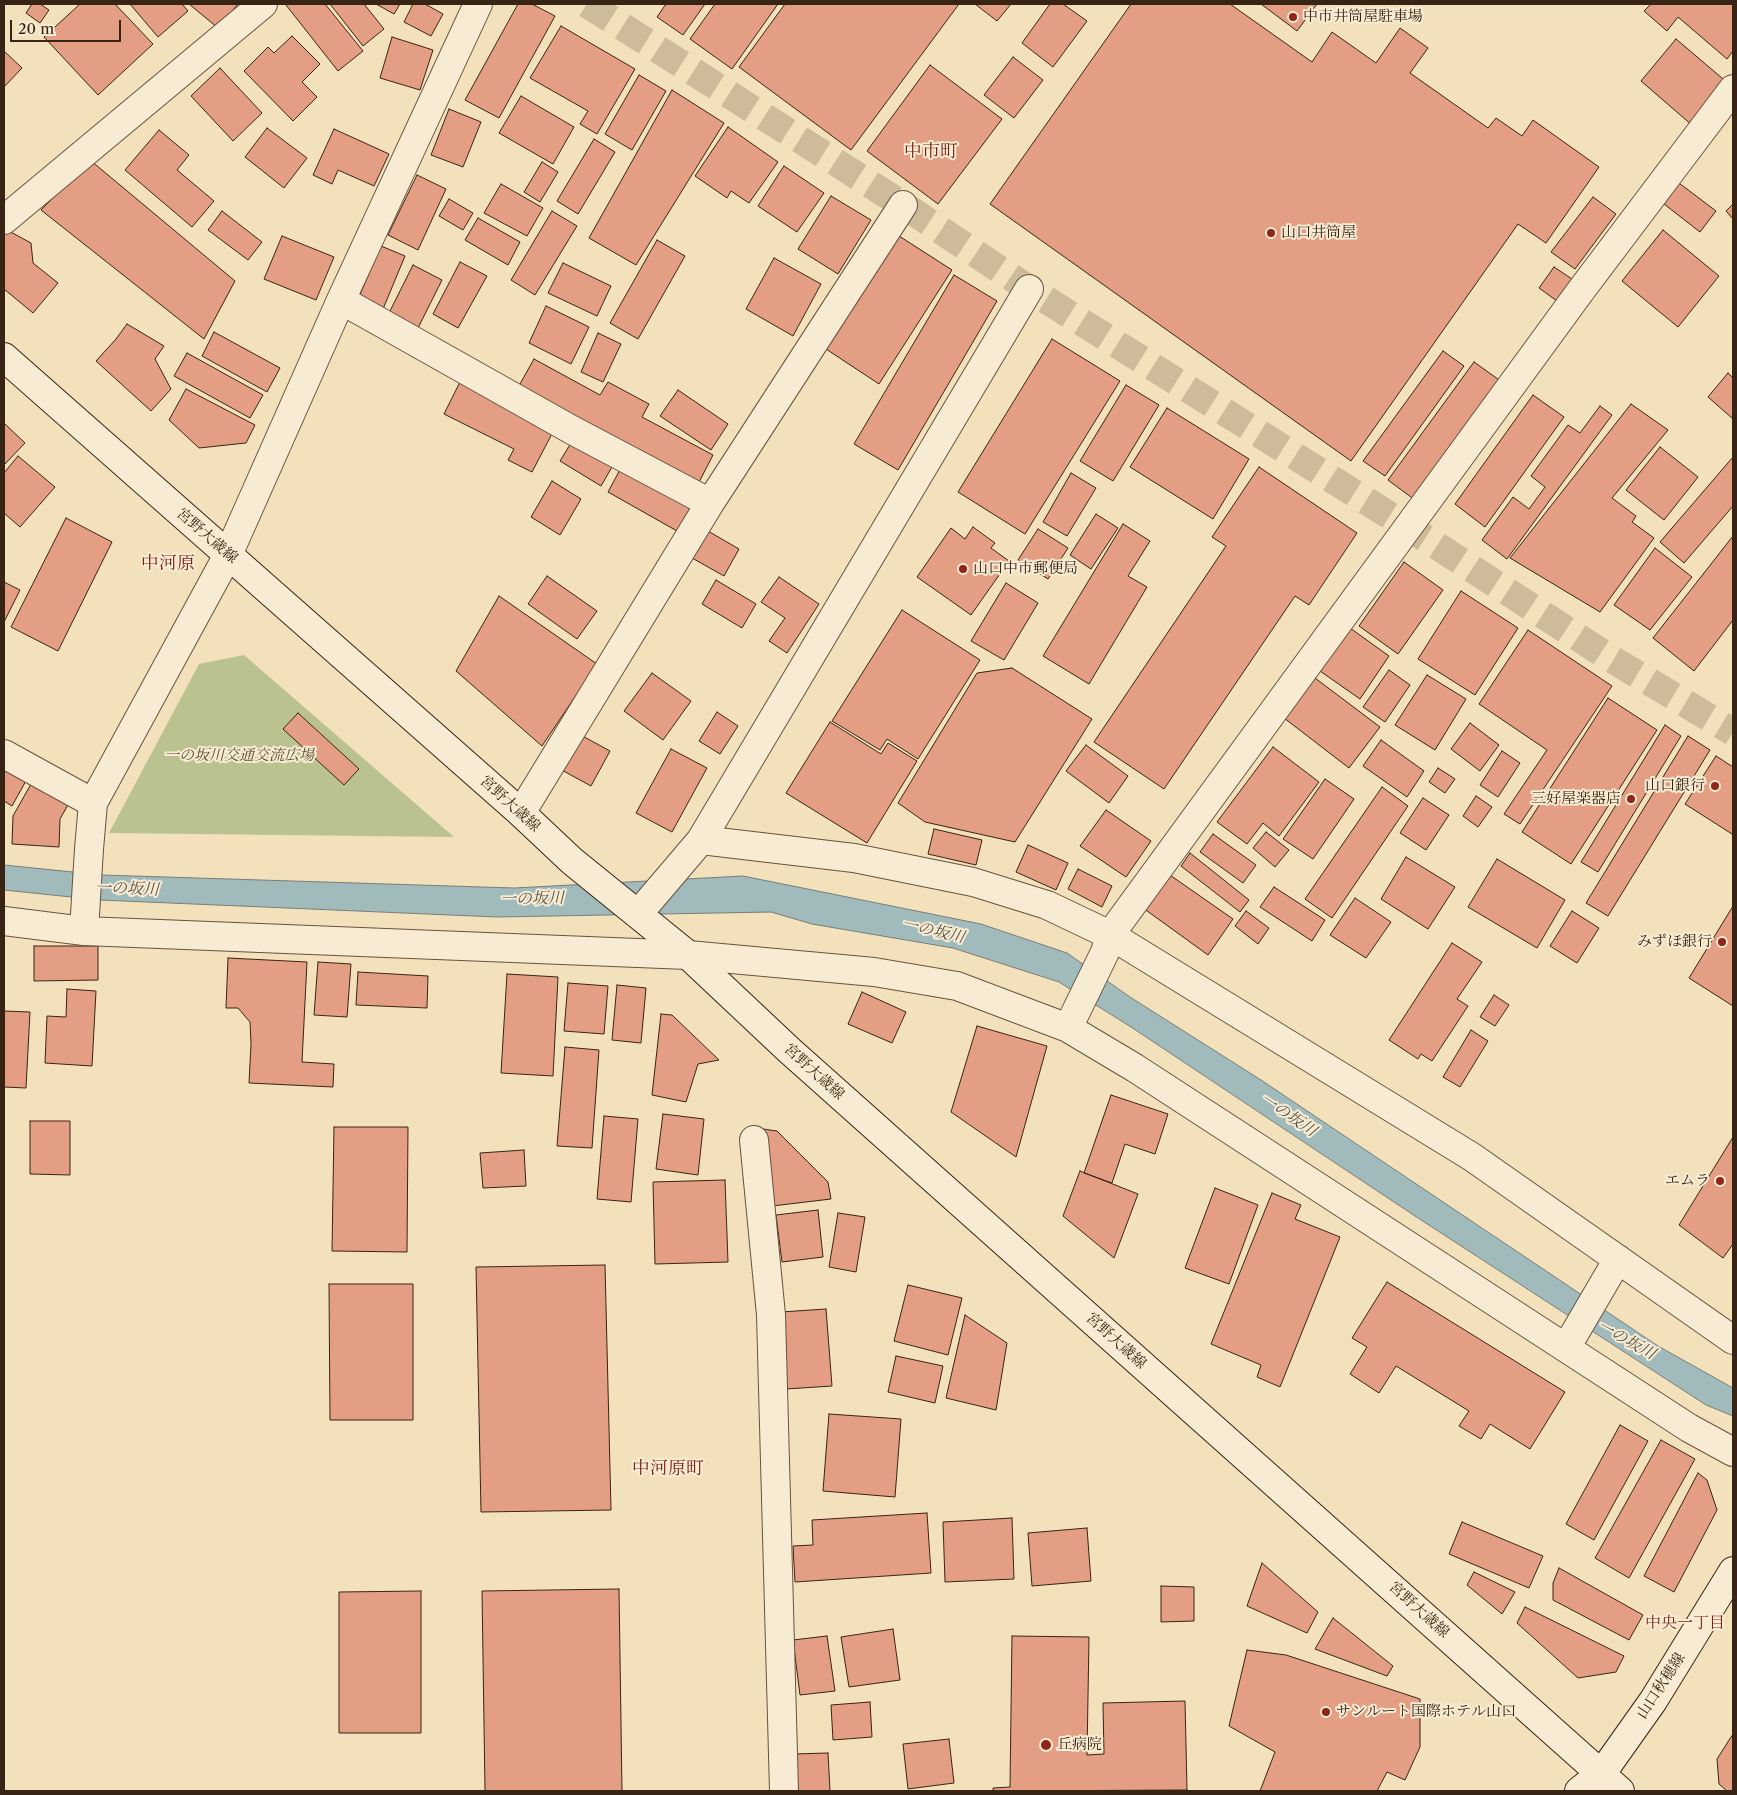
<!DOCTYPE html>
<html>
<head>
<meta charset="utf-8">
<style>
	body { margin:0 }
	#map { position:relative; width:1737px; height:1795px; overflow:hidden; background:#f3e1bb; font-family:"Libre Caslon Text",serif }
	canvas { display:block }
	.frame { position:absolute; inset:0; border:5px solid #382414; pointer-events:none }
	.scale { position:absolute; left:10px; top:20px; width:111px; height:22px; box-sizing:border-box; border:2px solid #382414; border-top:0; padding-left:6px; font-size:15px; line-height:18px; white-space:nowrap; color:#382414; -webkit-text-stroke:4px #f7ecd3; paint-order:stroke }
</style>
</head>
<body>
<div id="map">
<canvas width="1737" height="1795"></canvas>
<div class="frame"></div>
<div class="scale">20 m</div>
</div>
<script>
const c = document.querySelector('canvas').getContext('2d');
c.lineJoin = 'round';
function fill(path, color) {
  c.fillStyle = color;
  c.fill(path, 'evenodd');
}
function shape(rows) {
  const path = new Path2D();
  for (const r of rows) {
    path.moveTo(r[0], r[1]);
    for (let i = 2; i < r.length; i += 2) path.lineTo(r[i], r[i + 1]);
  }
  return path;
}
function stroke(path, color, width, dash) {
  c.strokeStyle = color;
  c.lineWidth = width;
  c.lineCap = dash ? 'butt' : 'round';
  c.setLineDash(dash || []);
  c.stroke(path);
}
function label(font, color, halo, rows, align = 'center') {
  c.font = font + ' "Libre Caslon Text","Noto Serif JP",serif';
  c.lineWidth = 4;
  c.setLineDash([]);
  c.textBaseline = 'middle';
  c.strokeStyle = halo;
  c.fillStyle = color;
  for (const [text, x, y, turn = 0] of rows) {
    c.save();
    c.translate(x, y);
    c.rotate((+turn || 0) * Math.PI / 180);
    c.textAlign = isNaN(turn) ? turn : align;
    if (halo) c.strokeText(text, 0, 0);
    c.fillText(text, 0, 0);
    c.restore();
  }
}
const green = shape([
	[244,655,454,837,109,833,199,664]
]);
const water = shape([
	[4,865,102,875,514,888,743,876,981,924,1067,953,1130,997,1261,1080,1658,1346,1733,1388,1733,1416,1706,1405,1418,1218,1131,1027,1059,982,953,948,812,924,771,912,497,917,100,900,4,890,4,865]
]);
const building = shape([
	[32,4,40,4,49,10,40,23,26,13,32,4],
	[80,4,115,4,153,44,98,95,44,37,80,4],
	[130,4,182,4,188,11,158,37,130,4],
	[189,4,238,4,218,28,189,4],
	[287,4,325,4,363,51,338,71,286,5,287,4],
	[330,4,364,4,384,29,363,46,330,4],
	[376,4,400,4,394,14,376,4],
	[413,4,425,4,443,14,431,36,404,22,413,4],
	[518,4,532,4,555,16,499,118,465,100,518,4],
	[666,4,705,4,683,35,657,17,666,4],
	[715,4,778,4,732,69,690,39,715,4],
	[785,4,959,4,851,150,739,67,785,4],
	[975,4,1011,4,997,21,975,4],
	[1050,4,1063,4,1087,21,1053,67,1022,43,1050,4],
	[1131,4,1230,4,1312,62,1332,32,1376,63,1400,28,1428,48,1410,73,1488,128,1496,118,1522,136,1533,120,1599,167,1546,243,1518,224,1351,461,990,204,1131,4],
	[1261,4,1317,4,1297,31,1261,4],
	[1651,4,1733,4,1733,51,1727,59,1678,17,1667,31,1644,11,1651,4],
	[561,26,635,69,597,134,580,124,588,111,530,78,561,26],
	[292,36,320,64,302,82,317,97,293,121,244,71,268,47,274,53,292,36],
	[392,37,433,50,420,90,380,78,392,37],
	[1676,39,1729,84,1693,126,1641,81,1676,39],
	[4,51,22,68,4,87,4,51],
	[1013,57,1043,80,1014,118,984,95,1013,57],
	[930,65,1002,119,938,204,867,151,930,65],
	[220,68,262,113,233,141,191,96,220,68],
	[639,75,666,91,632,150,605,134,639,75],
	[672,90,724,123,636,265,589,238,672,90],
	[521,96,574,127,553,164,499,133,521,96],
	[449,109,481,122,463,167,431,155,449,109],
	[728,127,778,162,749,203,731,191,727,198,695,176,728,127],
	[267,128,307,158,284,188,245,157,267,128],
	[334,129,389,154,374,186,338,170,332,184,313,175,334,129],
	[159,130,189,155,177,170,214,201,192,227,125,170,159,130],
	[594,139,615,152,578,214,557,201,594,139],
	[90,160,235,281,204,339,41,210,90,160],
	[542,162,558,172,540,202,524,192,542,162],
	[784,166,824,193,797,232,758,206,784,166],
	[417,175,446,189,418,250,388,235,417,175],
	[1679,183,1716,211,1700,232,1664,204,1679,183],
	[501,184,543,208,527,236,484,213,501,184],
	[831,196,871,220,838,274,798,249,831,196],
	[1593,197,1616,214,1575,269,1551,252,1593,197],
	[449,199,473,213,463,230,439,216,449,199],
	[1733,204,1733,219,1726,211,1733,204],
	[222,211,262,242,248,260,208,230,222,211],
	[552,211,577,226,535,295,511,280,552,211],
	[478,218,520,242,508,265,465,240,478,218],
	[7,230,31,243,33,263,58,283,33,313,4,289,4,232,7,230],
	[1663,230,1719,276,1678,327,1622,281,1663,230],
	[896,234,952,270,879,384,823,347,896,234],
	[282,236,334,257,316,300,264,279,282,236],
	[657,240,685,256,638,339,610,323,657,240],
	[381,246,405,256,383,309,358,299,381,246],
	[774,258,821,284,793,336,746,309,774,258],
	[460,262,487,276,458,328,433,314,460,262],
	[563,263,611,286,597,316,548,293,563,263],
	[413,265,442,280,418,328,389,313,413,265],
	[1554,267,1572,279,1557,301,1539,288,1554,267],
	[954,275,997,301,898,470,854,444,954,275],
	[546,306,589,327,571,364,529,343,546,306],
	[127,324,164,346,155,359,171,389,151,411,96,361,116,339,127,324],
	[214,332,280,368,267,392,202,356,214,332],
	[598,333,621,344,603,382,581,372,598,333],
	[1052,339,1120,381,1025,534,958,492,1052,339],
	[1443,351,1464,366,1385,476,1363,461,1443,351],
	[187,353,263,395,250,418,174,376,187,353],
	[534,359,600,395,608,382,649,404,642,417,713,455,696,488,516,391,534,359],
	[1474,362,1502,382,1415,500,1388,480,1474,362],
	[1728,373,1733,378,1733,419,1708,397,1728,373],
	[461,380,555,428,532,472,508,460,514,449,444,414,461,380],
	[1126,385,1159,405,1113,481,1080,461,1126,385],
	[186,389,255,425,246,443,199,448,169,420,186,389],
	[678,390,728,424,711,450,660,416,678,390],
	[1533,395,1564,417,1485,527,1455,504,1533,395],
	[1631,404,1668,430,1612,498,1636,516,1632,522,1654,538,1600,612,1510,558,1631,404],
	[1600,406,1612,415,1507,559,1482,540,1513,497,1529,509,1545,487,1531,476,1568,425,1580,433,1600,406],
	[1167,408,1249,459,1213,519,1130,467,1167,408],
	[4,423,25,443,4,465,4,423],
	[571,443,612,467,601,486,560,461,571,443],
	[1660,447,1698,477,1664,520,1626,490,1660,447],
	[18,456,55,487,20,527,4,513,4,473,18,456],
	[1733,457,1733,506,1684,563,1660,542,1733,457],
	[622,466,692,505,677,531,608,492,622,466],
	[1259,467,1357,533,1309,605,1295,596,1164,789,1094,742,1226,546,1212,537,1259,467],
	[1071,473,1096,488,1067,536,1043,522,1071,473],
	[552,481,581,499,560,535,531,517,552,481],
	[1096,514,1118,528,1091,569,1070,555,1096,514],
	[66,518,112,542,58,651,11,627,66,518],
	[1123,524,1150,541,1128,576,1147,587,1089,684,1043,656,1123,524],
	[701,527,739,549,724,576,685,554,701,527],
	[973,527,995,543,991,548,1009,561,971,615,917,577,951,528,965,539,973,527],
	[1038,529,1068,548,1048,579,1018,560,1038,529],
	[1733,536,1733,620,1694,671,1653,638,1733,536],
	[1655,548,1692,577,1650,630,1614,605,1655,548],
	[1404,562,1443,590,1398,654,1359,626,1404,562],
	[547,576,597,611,577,639,528,604,547,576],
	[779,577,819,604,787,653,769,641,785,618,761,602,779,577],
	[716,580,756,604,742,628,702,604,716,580],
	[4,582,20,590,4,622,4,582],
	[1006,583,1038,603,1004,660,971,641,1006,583],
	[1461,591,1518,628,1475,695,1418,659,1461,591],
	[499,596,597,664,542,746,456,671,499,596],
	[902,610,980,660,918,759,887,739,880,750,832,721,902,610],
	[1350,628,1389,656,1360,699,1320,671,1350,628],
	[1528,630,1612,686,1520,824,1504,814,1547,750,1479,704,1528,630],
	[1012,668,1092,719,1015,842,925,822,898,803,977,673,1012,668],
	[1389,670,1410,685,1385,722,1363,707,1389,670],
	[652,673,691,701,663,740,624,711,652,673],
	[1427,675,1466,699,1435,750,1395,725,1427,675],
	[1315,678,1380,727,1349,768,1284,718,1315,678],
	[1608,698,1657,730,1571,864,1522,832,1608,698],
	[717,712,738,726,720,754,699,741,717,712],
	[298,713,359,769,344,785,283,729,298,713],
	[830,722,881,754,888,743,917,761,867,843,786,793,830,722],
	[1470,723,1499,745,1480,771,1451,749,1470,723],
	[1665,725,1681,736,1598,872,1581,862,1665,725],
	[577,733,610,751,591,786,558,768,577,733],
	[1688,736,1710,750,1608,916,1586,903,1688,736],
	[1381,740,1424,771,1407,797,1363,766,1381,740],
	[1086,745,1128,776,1109,803,1066,771,1086,745],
	[1273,747,1319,782,1279,836,1263,823,1247,844,1217,822,1273,747],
	[671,749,707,768,672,832,636,813,671,749],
	[1502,751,1520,763,1498,797,1480,785,1502,751],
	[1716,756,1733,767,1733,832,1732,834,1685,804,1716,756],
	[4,765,27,779,12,806,4,801,4,765],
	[1438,768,1455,779,1445,793,1429,782,1438,768],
	[1325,779,1354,799,1313,859,1283,839,1325,779],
	[31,784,69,803,60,819,59,847,12,844,13,816,31,784],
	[1382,787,1408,806,1332,918,1305,899,1382,787],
	[1476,796,1492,807,1478,827,1463,816,1476,796],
	[1423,798,1449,815,1426,850,1400,833,1423,798],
	[1106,810,1151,841,1126,877,1080,846,1106,810],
	[934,829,982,840,976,865,928,854,934,829],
	[1266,832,1289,850,1275,867,1253,848,1266,832],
	[1213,834,1256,865,1243,883,1200,852,1213,834],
	[1028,845,1068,863,1056,890,1016,872,1028,845],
	[1190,853,1249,900,1240,912,1181,866,1190,853],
	[1406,857,1455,887,1428,929,1381,899,1406,857],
	[1497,859,1565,900,1537,948,1468,907,1497,859],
	[1078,869,1112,886,1102,907,1068,889,1078,869],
	[1167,873,1233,919,1208,955,1143,908,1167,873],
	[1274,887,1325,920,1312,941,1260,907,1274,887],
	[1355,898,1391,922,1366,958,1330,935,1355,898],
	[1733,906,1733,1006,1689,978,1733,906],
	[1246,911,1269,928,1258,944,1235,926,1246,911],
	[1572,911,1599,928,1577,963,1550,946,1572,911],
	[1452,943,1482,962,1457,999,1468,1006,1432,1061,1421,1054,1418,1059,1389,1040,1452,943],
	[34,946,98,946,98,980,34,981,34,946],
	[228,958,307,962,302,1062,334,1064,333,1087,249,1083,251,1044,250,1022,238,1008,226,1008,228,958],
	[318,962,351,964,347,1017,314,1015,318,962],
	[358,972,428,976,427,1008,356,1005,358,972],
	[507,974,558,977,553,1076,501,1073,507,974],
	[568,983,608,986,604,1034,564,1031,568,983],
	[617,985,646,988,641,1043,612,1040,617,985],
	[67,989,96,991,92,1066,45,1063,47,1016,66,1017,67,989],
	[862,992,906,1012,892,1043,848,1024,862,992],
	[1494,995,1509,1005,1495,1026,1480,1017,1494,995],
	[4,1011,30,1012,26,1088,4,1087,4,1011],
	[661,1014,672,1015,719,1060,698,1064,686,1102,652,1095,661,1014],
	[977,1026,1047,1046,1016,1157,951,1112,977,1026],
	[1471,1030,1488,1041,1460,1087,1443,1077,1471,1030],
	[565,1047,599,1050,592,1148,557,1146,565,1047],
	[1111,1095,1168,1114,1155,1154,1125,1144,1112,1183,1084,1173,1111,1095],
	[663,1114,704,1119,698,1175,656,1169,663,1114],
	[604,1116,638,1119,631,1202,597,1199,604,1116],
	[30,1121,70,1121,70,1175,30,1174,30,1121],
	[334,1127,408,1127,407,1252,332,1251,334,1127],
	[763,1129,777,1131,828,1182,831,1199,772,1206,763,1129],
	[1733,1137,1733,1244,1723,1258,1679,1225,1733,1137],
	[524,1150,526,1186,483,1188,480,1153,524,1150],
	[1080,1171,1138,1194,1114,1258,1063,1216,1080,1171],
	[725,1180,728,1262,655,1264,653,1182,725,1180],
	[1215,1188,1258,1205,1229,1284,1185,1268,1215,1188],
	[1272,1193,1301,1205,1295,1219,1340,1237,1280,1387,1257,1377,1261,1365,1211,1344,1272,1193],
	[818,1210,823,1257,782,1262,776,1215,818,1210],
	[838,1213,865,1217,856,1272,829,1267,838,1213],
	[605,1265,611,1510,481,1512,476,1267,605,1265],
	[1387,1282,1565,1392,1530,1449,1490,1424,1481,1439,1459,1426,1469,1411,1396,1366,1379,1393,1350,1374,1367,1347,1352,1338,1387,1282],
	[329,1284,413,1284,413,1420,330,1420,329,1284],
	[908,1285,962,1298,948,1355,894,1341,908,1285],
	[826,1309,832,1386,786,1389,781,1312,826,1309],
	[965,1315,1007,1343,996,1410,946,1398,965,1315],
	[896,1356,943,1366,935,1403,888,1392,896,1356],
	[829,1414,901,1419,895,1497,823,1491,829,1414],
	[1620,1425,1648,1441,1594,1540,1566,1524,1620,1425],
	[1661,1440,1695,1459,1629,1578,1595,1558,1661,1440],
	[1698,1473,1707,1480,1717,1510,1674,1592,1644,1576,1698,1473],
	[927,1513,931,1573,795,1582,793,1546,813,1545,812,1520,927,1513],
	[1012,1518,1014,1579,945,1582,943,1522,1012,1518],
	[1462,1522,1543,1556,1529,1588,1449,1554,1462,1522],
	[1087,1528,1091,1581,1032,1586,1028,1533,1087,1528],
	[1262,1563,1318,1612,1307,1633,1247,1606,1262,1563],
	[1559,1568,1643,1615,1629,1640,1553,1600,1553,1583,1559,1568],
	[1474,1572,1515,1592,1502,1614,1467,1585,1474,1572],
	[1161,1586,1194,1587,1194,1621,1161,1622,1161,1586],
	[619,1589,622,1791,485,1791,482,1591,619,1589],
	[421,1591,421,1733,339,1733,339,1592,421,1591],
	[1525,1607,1624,1656,1616,1672,1578,1678,1517,1623,1525,1607],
	[1333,1618,1393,1666,1387,1676,1315,1649,1333,1618],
	[893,1629,900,1680,849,1687,841,1637,893,1629],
	[827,1636,835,1691,800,1695,793,1640,827,1636],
	[1012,1636,1089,1637,1087,1755,1104,1754,1103,1703,1185,1701,1187,1790,993,1791,993,1788,1010,1787,1012,1636],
	[1247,1650,1286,1655,1420,1699,1420,1747,1405,1780,1387,1772,1377,1791,1260,1791,1275,1752,1229,1726,1247,1650],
	[870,1702,872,1737,833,1740,831,1705,870,1702],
	[1733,1734,1733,1791,1727,1791,1719,1784,1717,1759,1733,1734],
	[949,1739,954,1783,908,1789,903,1744,949,1739],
	[828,1753,830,1791,796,1791,794,1754,828,1753]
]);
const pedestrianTunnel = shape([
	[587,4,903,205,1029,289,1408,527,1605,655,1733,732]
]);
const minor = shape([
	[4,220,263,4],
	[341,300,572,430,710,503],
	[4,754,93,803],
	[521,813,710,503,903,205],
	[701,840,854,858,973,882,1047,905,1110,935,1472,1157,1733,1340],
	[638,914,701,840,1029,289],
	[4,921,84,931,688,955,874,972,957,986,1068,1028,1135,1068,1689,1428,1733,1452],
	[84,931,89,849,93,803,228,555,341,300,478,4],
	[1068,1028,1105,952,1110,935,1582,289,1733,89],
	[754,1140,771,1315,784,1791],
	[1566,1348,1618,1259]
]);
const secondary = shape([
	[4,357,521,813,572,861,688,955,789,1050,1620,1791],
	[1579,1791,1602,1773,1653,1701,1733,1571]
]);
const markers = [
	[1293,17,5,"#8f2418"],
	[1271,233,5,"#8f2418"],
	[963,569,5,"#8f2418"],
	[1715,786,5,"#8f2418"],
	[1631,799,5,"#8f2418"],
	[1722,942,5,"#8f2418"],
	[1720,1181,5,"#8f2418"],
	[1326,1712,5,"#8f2418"],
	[1046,1745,6,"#8f2418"]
];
const poiNames = [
	["中市井筒屋駐車場",1303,17],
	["山口井筒屋",1281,233],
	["山口中市郵便局",973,569],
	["山口銀行",1705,786,"right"],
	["三好屋楽器店",1621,799,"right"],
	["みずほ銀行",1712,942,"right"],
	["エムラ",1710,1181,"right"],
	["サンルート国際ホテル山口",1336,1712],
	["丘病院",1057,1745]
];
const streetNames = [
	["宮野大歳線",207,536,41],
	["宮野大歳線",510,804,42],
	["宮野大歳線",814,1072,42],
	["宮野大歳線",1116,1341,42],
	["宮野大歳線",1419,1610,42],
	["山口秋穂線",1661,1686,-57]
];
const parkNames = [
	["一の坂川交通交流広場",239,756]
];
const waterNames = [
	["一の坂川",127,889,2],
	["一の坂川",532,899,-1],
	["一の坂川",933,931,13],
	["一の坂川",1288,1115,34],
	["一の坂川",1626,1340,29]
];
const neighbourhoodNames = [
	["中央一丁目",1685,1623]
];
const quarterNames = [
	["中市町",931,152],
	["中河原",168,564],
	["中河原町",668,1469]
];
fill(green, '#bac390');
fill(water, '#a1babc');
stroke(water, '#777e79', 1);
fill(building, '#e49e84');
stroke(building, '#382414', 1);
stroke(pedestrianTunnel, '#cebb9a', 28, [28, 14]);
stroke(minor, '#67533e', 30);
stroke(secondary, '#382414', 30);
stroke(minor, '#f7ecd3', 28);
stroke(secondary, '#f7ecd3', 28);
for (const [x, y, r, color] of markers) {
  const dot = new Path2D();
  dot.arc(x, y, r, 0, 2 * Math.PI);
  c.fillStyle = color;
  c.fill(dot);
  stroke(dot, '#f7ecd3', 2);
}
label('15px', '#382414', '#f7ecd3', poiNames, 'left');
label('15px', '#382414', '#f7ecd3', streetNames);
label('italic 15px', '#584c33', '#f7ecd3', parkNames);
label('italic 16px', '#585146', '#f7ecd3', waterNames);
label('16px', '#7a1f14', '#f7ecd3', neighbourhoodNames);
label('18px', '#7a1f14', '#f7ecd3', quarterNames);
</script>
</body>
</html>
